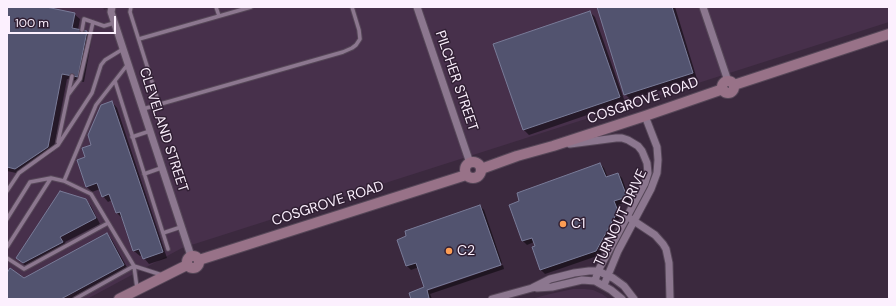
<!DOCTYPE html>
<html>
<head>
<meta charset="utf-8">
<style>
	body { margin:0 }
	#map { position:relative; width:896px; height:306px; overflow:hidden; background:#3b293e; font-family:"DM Sans",sans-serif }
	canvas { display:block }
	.frame { position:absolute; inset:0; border:8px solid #fcf0fe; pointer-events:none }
	.scale { position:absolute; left:8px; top:16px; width:108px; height:18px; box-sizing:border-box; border:2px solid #fcf0fe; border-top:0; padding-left:5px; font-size:12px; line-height:14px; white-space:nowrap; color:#fcf0fe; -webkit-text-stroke:3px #301f33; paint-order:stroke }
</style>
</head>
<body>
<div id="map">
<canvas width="896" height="306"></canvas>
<div class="frame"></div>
<div class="scale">100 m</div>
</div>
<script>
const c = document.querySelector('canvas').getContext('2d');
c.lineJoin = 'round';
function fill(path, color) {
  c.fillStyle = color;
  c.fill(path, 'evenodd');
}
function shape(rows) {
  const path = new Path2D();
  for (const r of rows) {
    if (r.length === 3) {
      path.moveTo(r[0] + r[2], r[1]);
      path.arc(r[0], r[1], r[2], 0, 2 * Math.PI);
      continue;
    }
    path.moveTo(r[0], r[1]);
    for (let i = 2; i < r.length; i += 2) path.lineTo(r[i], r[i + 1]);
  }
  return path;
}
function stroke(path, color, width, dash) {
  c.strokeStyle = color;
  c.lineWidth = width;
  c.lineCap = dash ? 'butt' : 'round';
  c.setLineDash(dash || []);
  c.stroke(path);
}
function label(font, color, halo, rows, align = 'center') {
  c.font = font + ' "DM Sans",sans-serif';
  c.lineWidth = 3;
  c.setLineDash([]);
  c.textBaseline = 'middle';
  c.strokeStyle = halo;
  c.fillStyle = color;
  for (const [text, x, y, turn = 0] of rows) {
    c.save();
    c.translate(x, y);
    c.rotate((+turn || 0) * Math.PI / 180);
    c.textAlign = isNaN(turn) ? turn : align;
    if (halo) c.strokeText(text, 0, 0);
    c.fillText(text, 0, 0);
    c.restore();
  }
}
const built = shape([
	[7,7,103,7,104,10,112,7,889,7,889,22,182,248,87,299,7,299],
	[573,289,585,289,593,290,602,294,609,299,531,299,550,294]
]);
const shadow = shape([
	[7,7,41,7,74,14,80,19,78,30,87,32,92,37,84,82,67,79,53,152,21,174,7,171],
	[598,7,675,7,697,79,631,100,625,94],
	[590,12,595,17,625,102,529,135,524,130],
	[112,102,117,108,167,258,149,264,144,258,142,255,140,256,134,251,122,218,117,213,112,200,108,202,103,196,100,189,92,192,86,186,86,157,93,145],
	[600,164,604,168,608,178,618,174,622,178,630,201,618,205,621,215,600,255,545,274,541,270,534,242,527,245,523,241],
	[86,200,91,206,100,224,65,242,68,248,29,268,23,264,18,258],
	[480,206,484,210,502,263,427,289,427,291,503,265,504,269,430,294,432,299,412,299,426,288,419,267,411,270,407,266],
	[107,234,112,240,129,271,76,299,7,299,7,275,24,279]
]);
const building = shape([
	[7,7,46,7,75,13,72,28,87,31,78,77,62,74,48,147,15,169,7,167,7,7],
	[597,7,672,7,693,73,624,95,597,7],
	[590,11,620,97,523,130,493,44,590,11],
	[112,101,163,252,143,259,139,249,133,251,120,212,116,213,109,194,102,197,97,183,86,187,77,160,85,157,82,148,91,145,88,135,101,105,112,101],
	[600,163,606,177,618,173,627,197,614,201,618,211,596,251,540,270,532,247,535,246,532,238,522,241,509,205,519,201,517,193,600,163],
	[60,191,86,199,96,218,60,237,63,242,23,263,16,258,60,191],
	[480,205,501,265,427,290,429,298,425,299,411,299,409,293,424,287,416,263,406,266,397,240,406,236,405,231,480,205],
	[107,233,124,265,61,299,7,299,7,273,10,268,24,278,107,233]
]);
const service = shape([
	[131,7,130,12,159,104],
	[216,7,219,16],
	[82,30,84,19,104,26,114,23],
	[139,39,251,7],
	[115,81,168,249],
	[68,95,80,79,93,22],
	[143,109,343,52,352,48,356,45,360,39,359,30,352,7],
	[132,137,150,131],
	[58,142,72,76],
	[144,174,161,168],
	[64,181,96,105,128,64],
	[7,191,19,173,58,145,92,93,101,65,105,60,123,49],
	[7,219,30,182,51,178,64,181,91,194,134,266,75,299],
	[163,233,181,227],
	[7,247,51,178],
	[7,258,24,269,108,223],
	[137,288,134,266,162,275]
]);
const minor = shape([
	[112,7,111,12,191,256],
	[417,7,470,163],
	[703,7,728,81],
	[570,144,616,138,622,138,628,140,638,146,642,151,647,163,648,173,645,183,598,271,595,281],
	[631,219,655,235,663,244,666,249,669,263,670,299],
	[604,285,618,251,651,189,657,173,658,160,657,147,645,116],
	[537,288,552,287,582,280,595,281,611,290,622,299],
	[492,299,532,288,550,279,574,273,589,271,598,271,613,278,624,286,634,299]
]);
const secondary = shape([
	[728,87,6],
	[734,85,889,34],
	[473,170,8],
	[481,169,517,156,553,146,645,116,723,89],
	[193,262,6],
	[199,260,466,175],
	[119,299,187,265]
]);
const markers = [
	[563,224,4,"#fc9d53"],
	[449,251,4,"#fc9d53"]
];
const streetNames = [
	["PILCHER STREET",456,81,71],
	["COSGROVE ROAD",643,101,-19],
	["CLEVELAND STREET",163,130,72],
	["COSGROVE ROAD",328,204,-18],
	["TURNOUT DRIVE",621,218,-65]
];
const poiNames = [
	["C1",571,224],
	["C2",457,251]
];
fill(built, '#47304b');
fill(shadow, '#0007');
fill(building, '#52536f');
stroke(building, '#797b98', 1);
stroke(service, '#564758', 5.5);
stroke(minor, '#564758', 9);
stroke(secondary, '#564758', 12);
stroke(service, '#8c778f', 3.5);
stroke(minor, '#8c778f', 7);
stroke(secondary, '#987288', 10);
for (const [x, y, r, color] of markers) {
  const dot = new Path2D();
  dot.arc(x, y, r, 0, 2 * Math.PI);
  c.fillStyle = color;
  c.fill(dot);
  stroke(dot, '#301f33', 1.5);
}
label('14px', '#fcf0fe', '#301f33', streetNames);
label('14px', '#fcf0fe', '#301f33', poiNames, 'left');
</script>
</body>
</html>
